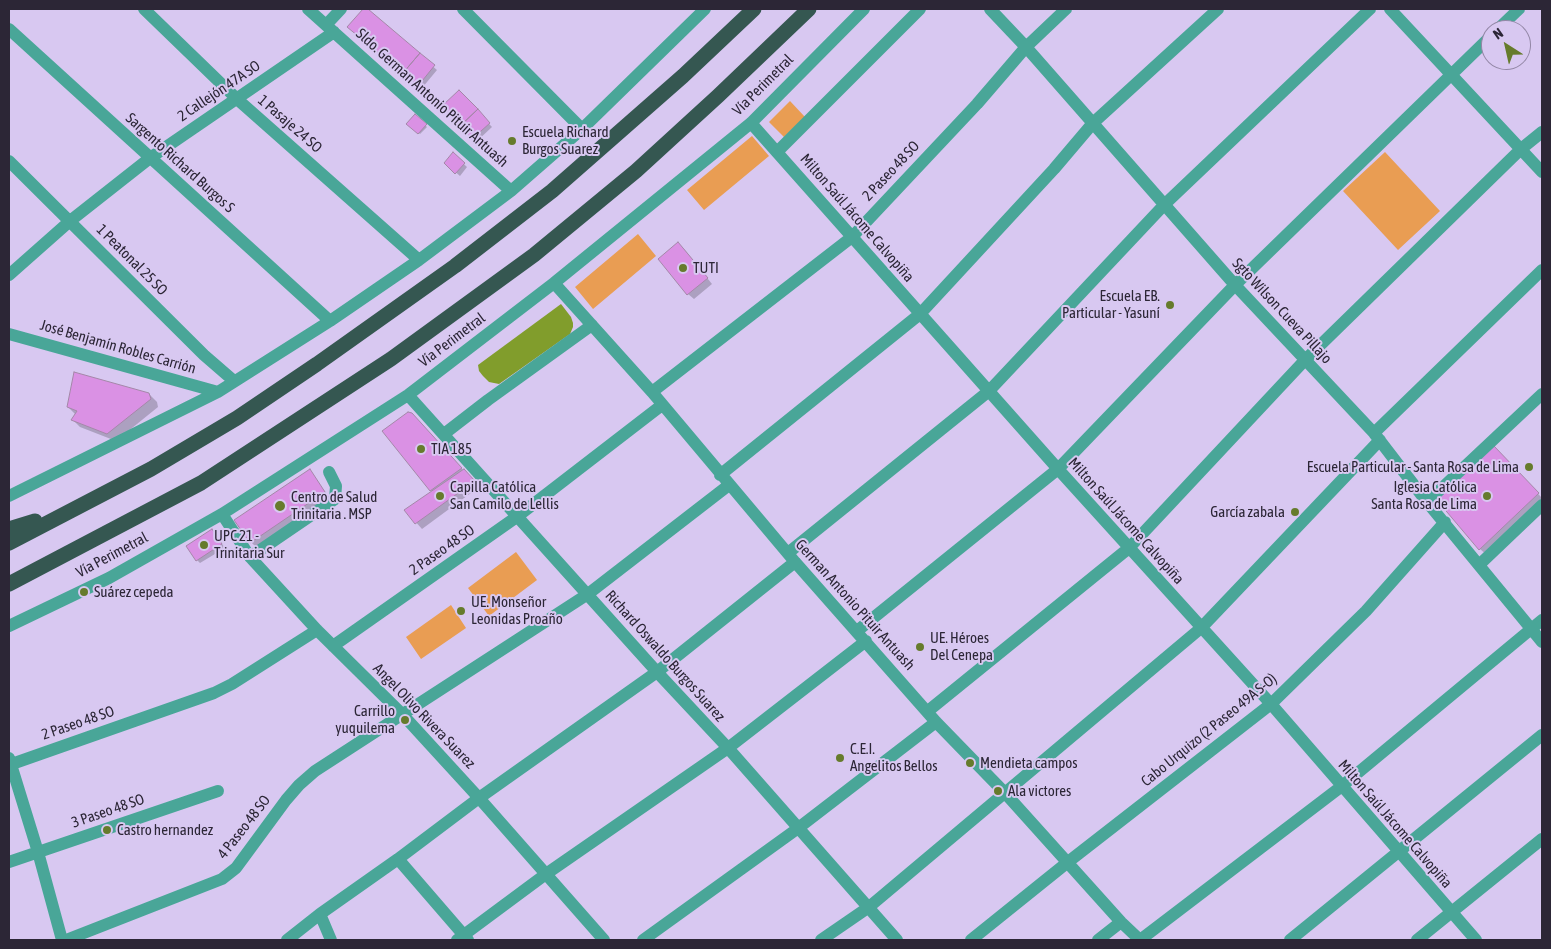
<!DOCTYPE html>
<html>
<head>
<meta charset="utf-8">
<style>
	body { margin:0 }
	#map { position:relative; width:1551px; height:949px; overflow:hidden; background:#d8c8f1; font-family:"Asap Condensed",sans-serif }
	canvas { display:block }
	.frame { position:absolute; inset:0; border:10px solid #2c2636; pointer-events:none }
	.north { position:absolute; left:1481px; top:20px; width:50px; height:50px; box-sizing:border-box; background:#d8c8f1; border:1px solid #9387a6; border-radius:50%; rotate:325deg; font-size:14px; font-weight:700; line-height:20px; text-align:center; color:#2c2636 }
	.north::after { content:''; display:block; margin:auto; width:18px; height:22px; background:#667b2c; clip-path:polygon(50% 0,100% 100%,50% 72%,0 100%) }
</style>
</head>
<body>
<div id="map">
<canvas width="1551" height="949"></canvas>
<div class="frame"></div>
<div class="north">N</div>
</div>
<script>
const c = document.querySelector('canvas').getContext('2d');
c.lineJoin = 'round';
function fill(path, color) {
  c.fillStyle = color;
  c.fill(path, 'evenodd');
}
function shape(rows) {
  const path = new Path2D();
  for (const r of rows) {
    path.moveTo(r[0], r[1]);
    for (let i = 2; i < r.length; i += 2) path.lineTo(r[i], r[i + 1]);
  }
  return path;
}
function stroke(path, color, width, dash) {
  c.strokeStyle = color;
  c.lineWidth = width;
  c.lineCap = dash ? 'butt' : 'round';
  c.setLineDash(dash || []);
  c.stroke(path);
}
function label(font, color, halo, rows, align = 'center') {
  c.font = font + ' "Asap Condensed",sans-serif';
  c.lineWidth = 4;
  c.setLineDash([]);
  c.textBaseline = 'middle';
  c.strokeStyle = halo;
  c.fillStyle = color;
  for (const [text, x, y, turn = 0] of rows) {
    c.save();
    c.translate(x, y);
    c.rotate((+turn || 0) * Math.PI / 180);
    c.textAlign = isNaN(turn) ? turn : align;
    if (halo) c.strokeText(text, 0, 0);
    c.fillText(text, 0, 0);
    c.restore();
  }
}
const green = shape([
	[790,101,805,117,784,137,769,122],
	[752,136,769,156,704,210,687,190],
	[1385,152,1440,211,1398,250,1343,191],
	[638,234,656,256,593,309,575,287],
	[516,552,537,580,489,616,468,588],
	[451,605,466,628,421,659,406,637]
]);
const water = shape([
	[561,304,571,317,573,323,573,327,570,334,499,384,489,382,483,376,479,371,478,365]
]);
const shadow = shape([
	[365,9,437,70,422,88,349,27],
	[459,92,492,127,476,142,444,106],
	[415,116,427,127,420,134,408,124],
	[453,154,467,167,460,176,445,163],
	[684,249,712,284,694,299,688,294],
	[149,394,157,402,158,407,116,441,80,427,73,420,76,415,68,407],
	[420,423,479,487,422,529,406,511,433,492,430,490],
	[1494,447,1542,498,1542,504,1488,556,1480,549],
	[309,471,330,498,257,548,251,542],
	[212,530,225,548,200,563,197,560]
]);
const building = shape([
	[363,9,368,9,420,53,403,73,347,27,363,9],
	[420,53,435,65,418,86,403,73,420,53],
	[459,90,478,109,460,126,442,106,459,90],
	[478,109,490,123,472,139,460,126,478,109],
	[415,114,427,124,418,134,406,124,415,114],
	[453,152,465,163,455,174,444,163,453,152],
	[678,242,708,278,687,295,658,259,678,242],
	[74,372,149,393,151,399,107,434,71,420,77,411,67,407,74,372],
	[408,412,412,413,462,468,430,491,382,431,408,412],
	[1494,446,1539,493,1479,550,1436,499,1494,446],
	[310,469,325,492,250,543,234,520,310,469],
	[464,469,475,481,415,524,404,510,464,469],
	[212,529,222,544,196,561,186,546,212,529]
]);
const minor = shape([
	[144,9,237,99,419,260],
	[308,9,511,191],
	[463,9,582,129],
	[990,9,1026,47,1235,285,1374,433,1427,502,1542,642],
	[1390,9,1542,172],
	[326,25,341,9],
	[9,29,330,321],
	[1497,30,1519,9],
	[751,123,1058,469,1271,704,1476,940],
	[777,152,920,9],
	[9,161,204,355,234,381],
	[9,275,70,221,150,158,334,32],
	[554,283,652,392,795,562,936,722,1005,793,1121,922,1140,940],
	[9,334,218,392],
	[652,392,852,237,977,104,1026,47,1066,9],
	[408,395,657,672,728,748,897,940],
	[1374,433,1542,270],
	[444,434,488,400,592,325],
	[720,475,920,314,1054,169,1093,123,1218,9],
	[9,496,218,392,330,321,419,260,511,191,582,129,705,9],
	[1427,502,1542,394],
	[222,514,250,557,317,630,403,715,479,798,604,940],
	[788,553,989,391,1164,205,1370,9],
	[250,557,335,499,336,486,329,472],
	[1479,565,1542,505],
	[9,626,109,578,222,514,408,395,554,283,751,123,864,9],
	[857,631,1058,469,1235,285,1491,36],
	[333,646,518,516,662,405],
	[928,711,1129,548,1305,360,1521,149,1542,132],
	[9,758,38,852,62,940],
	[9,765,214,693,232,684,317,630],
	[398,859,468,940],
	[9,862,218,791],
	[320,914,331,940],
	[66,940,222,879,236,868,286,800,299,785,315,771,588,594,729,485],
	[287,940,320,914,398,859,479,798,657,672,795,562],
	[457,940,546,874,728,748,866,641],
	[643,940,797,829,936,722],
	[821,940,869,907,1201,628,1380,440],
	[971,940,1068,862,1271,704,1366,611,1445,522],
	[1098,940,1121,922],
	[1140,940,1342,786,1542,620],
	[1290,940,1542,735],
	[1417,940,1542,839]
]);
const highway = shape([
	[9,529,35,521],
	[9,543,151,469,237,418,317,364,455,266,552,191,683,76,754,9],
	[9,584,201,483,391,359,534,255,636,171,718,96,809,9]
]);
const markers = [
	[512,141,5,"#667b2c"],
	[683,268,5,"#667b2c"],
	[1170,305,5,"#667b2c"],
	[421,449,5,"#667b2c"],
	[1529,467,5,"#667b2c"],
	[440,496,5,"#667b2c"],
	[1487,496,5,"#667b2c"],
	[280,506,6,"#667b2c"],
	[1295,512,5,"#667b2c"],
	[204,545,5,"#667b2c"],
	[84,592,5,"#667b2c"],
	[461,611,5,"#667b2c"],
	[920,647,5,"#667b2c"],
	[405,720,5,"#667b2c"],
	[840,758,5,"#667b2c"],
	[970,763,5,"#667b2c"],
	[998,791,5,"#667b2c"],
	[107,830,5,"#667b2c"]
];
const streetNames = [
	["Vía Perimetral",763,85,-45],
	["2 Callejón 47A SO",219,91,-34],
	["Sldo. German Antonio Pituir Antuash",432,98,42],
	["1 Pasaje 24 SO",290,124,41],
	["Sargento Richard Burgos S",180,163,42],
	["2 Paseo 48 SO",891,171,-47],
	["Milton Saúl Jácome Calvopiña",857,218,49],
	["1 Peatonal 25 SO",132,260,45],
	["Sgto Wilson Cueva Pillajo",1282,311,47],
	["Vía Perimetral",452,340,-37],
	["José Benjamín Robles Carrión",118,347,16],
	["Milton Saúl Jácome Calvopiña",1126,521,48],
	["2 Paseo 48 SO",442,550,-35],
	["Vía Perimetral",112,555,-28],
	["German Antonio Pituir Antuash",855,605,48],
	["Richard Oswaldo Burgos Suarez",665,656,48],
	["Angel Olivo Rivera Suarez",424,716,46],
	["2 Paseo 48 SO",78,723,-19],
	["Cabo Urquizo (2 Paseo 49A S-O)",1209,730,-39],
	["3 Paseo 48 SO",108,811,-19],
	["Milton Saúl Jácome Calvopiña",1395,824,49],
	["4 Paseo 48 SO",244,827,-52]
];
const poiNames = [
	["Escuela Richard",522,132],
	["Burgos Suarez",522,149],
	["TUTI",693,268],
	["Escuela EB.",1160,296,"right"],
	["Particular - Yasuní",1160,313,"right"],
	["TIA 185",431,449],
	["Escuela Particular - Santa Rosa de Lima",1519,467,"right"],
	["Capilla Católica",450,487],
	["San Camilo de Lellis",450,504],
	["Iglesia Católica",1477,487,"right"],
	["Santa Rosa de Lima",1477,504,"right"],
	["Centro de Salud",291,497],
	["Trinitaria . MSP",291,514],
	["García zabala",1285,512,"right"],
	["UPC 21 -",214,536],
	["Trinitaria Sur",214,553],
	["Suárez cepeda",94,592],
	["UE. Monseñor",471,602],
	["Leonidas Proaño",471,619],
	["UE. Héroes",930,638],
	["Del Cenepa",930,655],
	["Carrillo",395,711,"right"],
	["yuquilema",395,728,"right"],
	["C.E.I.",850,749],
	["Angelitos Bellos",850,766],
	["Mendieta campos",980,763],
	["Ala victores",1008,791],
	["Castro hernandez",117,830]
];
fill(green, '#e99d53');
fill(water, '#819d2c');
fill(shadow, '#0003');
fill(building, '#da91e4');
stroke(building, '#a487a8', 1);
stroke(minor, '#49a698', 12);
stroke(highway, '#355751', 15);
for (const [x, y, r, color] of markers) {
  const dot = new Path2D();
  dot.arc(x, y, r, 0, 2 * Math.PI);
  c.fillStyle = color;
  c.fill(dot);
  stroke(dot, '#d8c8f1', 2);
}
label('15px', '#2c2636', '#d8c8f1', streetNames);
label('15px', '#2c2636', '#d8c8f1', poiNames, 'left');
</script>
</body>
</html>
